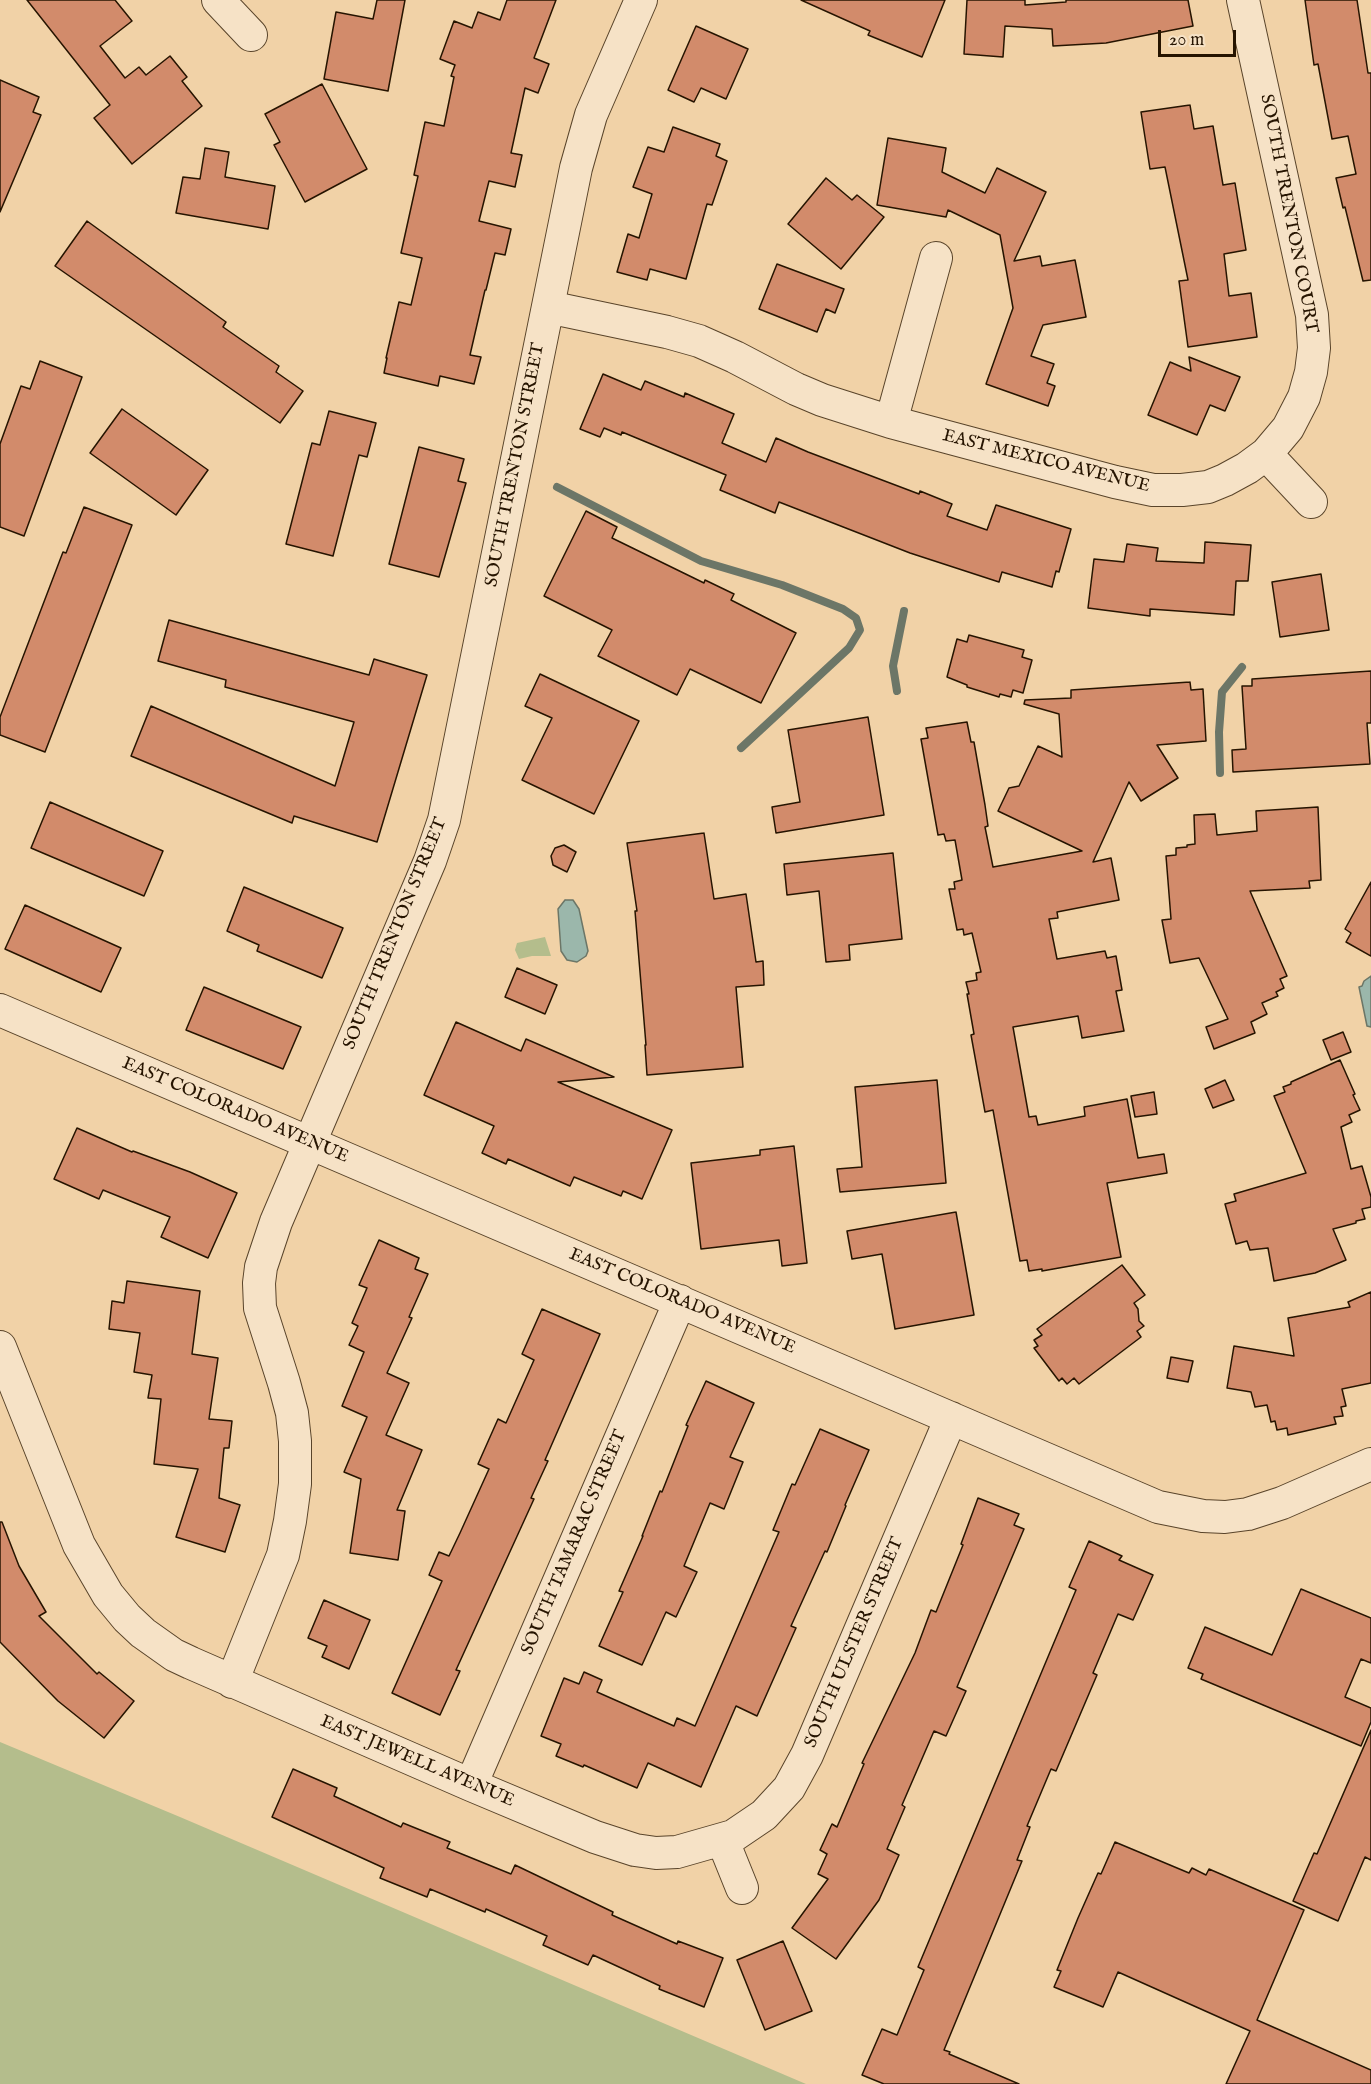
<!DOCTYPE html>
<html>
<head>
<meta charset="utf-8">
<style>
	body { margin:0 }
	#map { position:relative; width:1371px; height:2084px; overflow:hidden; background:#f1d2a7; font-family:"IM FELL English",serif }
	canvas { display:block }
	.scale { position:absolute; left:1158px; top:30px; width:78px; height:27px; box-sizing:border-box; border:3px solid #261400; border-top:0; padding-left:8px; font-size:18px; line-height:21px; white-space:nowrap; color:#261400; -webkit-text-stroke:4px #f6e2c6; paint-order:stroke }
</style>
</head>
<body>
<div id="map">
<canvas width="1371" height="2084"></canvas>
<div class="scale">20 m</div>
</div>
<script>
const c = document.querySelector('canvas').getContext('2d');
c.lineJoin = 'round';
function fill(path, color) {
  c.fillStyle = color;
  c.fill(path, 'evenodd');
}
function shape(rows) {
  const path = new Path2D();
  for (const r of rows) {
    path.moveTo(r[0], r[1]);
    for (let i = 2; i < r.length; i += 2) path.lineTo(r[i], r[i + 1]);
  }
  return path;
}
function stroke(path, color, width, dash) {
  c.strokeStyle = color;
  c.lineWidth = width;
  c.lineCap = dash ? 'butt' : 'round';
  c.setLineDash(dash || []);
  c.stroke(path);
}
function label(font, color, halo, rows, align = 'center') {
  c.font = font + ' "IM FELL English",serif';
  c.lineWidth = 4.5;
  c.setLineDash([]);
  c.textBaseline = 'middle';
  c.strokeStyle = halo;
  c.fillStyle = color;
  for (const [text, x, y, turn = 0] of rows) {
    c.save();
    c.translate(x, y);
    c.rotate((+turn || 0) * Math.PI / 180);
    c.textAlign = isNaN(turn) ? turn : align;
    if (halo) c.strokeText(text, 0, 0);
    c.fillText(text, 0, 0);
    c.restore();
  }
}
const green = shape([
	[545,937,551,956,532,956,519,959,515,950,517,943],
	[0,1742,180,1817,806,2084,0,2084]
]);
const water = shape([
	[565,900,573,900,579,909,588,951,586,956,577,962,567,960,561,951,558,909,565,900],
	[1371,976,1371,1027,1367,1026,1359,987,1362,986,1364,981,1371,976]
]);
const stream = shape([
	[557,487,701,561,782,585,843,609,856,618,860,630,849,648,741,748],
	[897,691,893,666,904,611],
	[1220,773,1219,732,1222,692,1242,667]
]);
const building = shape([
	[27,0,115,0,132,21,100,46,125,78,139,67,146,75,170,56,187,77,182,81,202,106,132,164,94,118,110,105,27,0],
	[377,0,405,0,388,91,324,79,336,12,373,19,377,0],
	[507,0,556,0,534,58,549,64,538,93,525,88,511,153,522,155,515,187,489,181,479,221,511,229,505,255,495,253,486,290,485,290,470,355,481,357,474,384,440,376,438,386,384,373,387,358,386,358,399,302,411,305,422,258,401,253,418,176,414,175,425,122,444,126,454,77,451,76,455,65,440,59,454,21,472,28,478,12,500,20,507,0],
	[801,0,945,0,922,57,868,35,870,31,801,0],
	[967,0,1025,0,1025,5,1066,2,1066,0,1188,0,1193,26,1106,43,1053,46,1052,29,1005,26,1003,57,964,54,967,0],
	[1305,0,1357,0,1368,73,1371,73,1371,280,1363,281,1345,207,1343,208,1336,178,1356,174,1348,136,1332,139,1318,64,1314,65,1305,0],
	[696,26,748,49,726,99,701,88,694,102,668,90,696,26],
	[0,80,39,97,33,112,41,115,0,212,0,80],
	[322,84,367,169,305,202,274,145,280,142,265,114,322,84],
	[1190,105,1194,129,1213,126,1223,185,1235,183,1246,250,1224,254,1229,296,1251,293,1257,337,1188,347,1179,281,1188,280,1165,167,1150,169,1141,112,1190,105],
	[673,127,720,144,716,156,727,161,712,205,707,204,686,279,650,269,647,280,617,272,628,234,639,238,652,194,633,187,648,147,664,152,673,127],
	[888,138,946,148,942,172,985,193,997,168,1046,192,1014,261,1040,256,1042,266,1075,260,1086,317,1043,325,1031,356,1054,364,1047,383,1055,386,1048,406,986,384,1013,308,1000,235,948,210,946,217,877,205,888,138],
	[205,148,229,152,225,177,275,186,268,229,176,213,183,177,200,179,205,148],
	[826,178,852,200,857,195,884,217,841,269,788,224,826,178],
	[87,221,226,322,223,327,279,366,276,372,303,391,280,423,55,266,87,221],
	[777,264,844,289,835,313,826,309,817,332,759,309,777,264],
	[1189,357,1240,377,1225,411,1210,405,1197,435,1148,415,1170,362,1191,371,1189,357],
	[40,361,82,377,24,536,0,527,0,444,21,386,30,389,40,361],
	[603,374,641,390,645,381,684,397,685,393,734,414,722,443,766,462,776,438,808,452,919,494,920,491,952,504,947,516,987,530,996,505,1071,529,1059,572,1056,571,1052,587,1002,572,999,582,910,553,779,502,775,513,720,490,726,475,622,432,621,435,604,428,600,437,580,429,603,374],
	[122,409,208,470,176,515,90,453,122,409],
	[329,411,376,423,367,457,359,455,333,556,286,544,312,443,320,445,329,411],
	[419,447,464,459,458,481,466,483,439,577,389,564,419,447],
	[84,507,132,525,45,752,0,735,0,717,63,552,66,553,84,507],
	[586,511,617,527,612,538,704,583,705,580,734,594,731,600,796,633,761,703,690,669,677,695,598,656,612,630,544,596,586,511],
	[1205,542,1251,545,1248,581,1236,581,1234,615,1150,609,1150,616,1088,608,1094,559,1124,562,1127,544,1158,548,1156,561,1204,563,1205,542],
	[1321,574,1329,630,1280,637,1272,582,1321,574],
	[169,620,369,675,374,659,427,675,377,842,294,816,292,823,131,756,151,706,335,786,354,722,225,687,226,680,158,661,169,620],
	[969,635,1024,650,1022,657,1032,660,1023,693,1013,690,1011,697,1000,694,999,697,967,687,967,685,947,677,957,639,967,642,969,635],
	[1371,671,1371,723,1367,723,1370,764,1233,772,1232,750,1246,749,1242,686,1252,686,1252,679,1371,671],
	[540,674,639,721,594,814,522,780,552,718,525,706,540,674],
	[1190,682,1191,690,1203,689,1206,741,1157,745,1178,778,1141,801,1129,782,1093,862,1111,858,1119,900,1057,912,1058,918,1049,919,1057,959,1105,951,1107,958,1116,956,1122,990,1116,991,1124,1031,1082,1038,1078,1016,1013,1027,1029,1117,1036,1116,1038,1125,1085,1116,1084,1107,1127,1099,1138,1158,1164,1154,1167,1173,1107,1183,1121,1257,1042,1271,1042,1269,1029,1271,1027,1260,1020,1261,993,1110,985,1112,971,1035,974,1034,967,994,969,994,966,982,977,980,976,973,981,972,972,933,964,935,963,929,957,930,949,889,955,889,954,882,962,880,955,840,946,841,944,834,938,835,921,739,928,738,926,728,967,722,971,742,974,742,985,805,988,826,985,827,993,867,1082,851,998,811,1009,788,1019,786,1038,746,1062,757,1059,714,1024,704,1025,700,1071,698,1071,690,1190,682],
	[868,717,884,815,776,833,772,807,800,802,788,730,868,717],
	[50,802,163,851,144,896,31,848,50,802],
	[1318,807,1321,880,1309,881,1310,888,1250,891,1287,976,1280,979,1284,988,1276,992,1278,996,1262,1003,1267,1014,1251,1022,1255,1033,1214,1049,1206,1027,1228,1019,1199,958,1170,963,1162,920,1171,919,1166,856,1176,855,1176,848,1187,847,1187,845,1195,844,1194,815,1215,814,1217,835,1257,831,1256,811,1318,807],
	[704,833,714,899,746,894,756,962,763,961,764,985,736,987,743,1067,647,1075,645,1045,646,1045,635,911,637,911,627,843,704,833],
	[564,845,576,852,567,872,553,865,551,856,555,848,564,845],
	[893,853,902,939,849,945,850,960,826,962,819,891,787,895,784,864,893,853],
	[1371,882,1371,956,1346,942,1351,933,1345,929,1371,882],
	[244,887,343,928,322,978,257,951,259,945,227,931,244,887],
	[25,905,121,948,101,992,5,949,25,905],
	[517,968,557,985,545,1014,505,997,517,968],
	[204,987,301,1027,283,1069,186,1030,204,987],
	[456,1022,521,1051,526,1039,614,1077,558,1082,672,1130,642,1199,623,1191,621,1196,574,1177,570,1186,508,1159,506,1164,482,1153,494,1126,424,1095,456,1022],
	[1343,1032,1351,1052,1331,1060,1323,1040,1343,1032],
	[1340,1060,1355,1094,1353,1095,1360,1110,1349,1115,1352,1122,1341,1127,1351,1169,1362,1166,1371,1197,1371,1207,1362,1209,1365,1219,1356,1221,1356,1223,1333,1229,1346,1260,1315,1273,1274,1281,1268,1248,1250,1250,1247,1241,1236,1244,1225,1204,1236,1201,1234,1194,1306,1173,1274,1096,1285,1092,1283,1087,1291,1084,1291,1082,1340,1060],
	[937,1080,946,1183,840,1192,837,1169,862,1167,855,1087,937,1080],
	[1225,1080,1234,1100,1213,1108,1205,1089,1225,1080],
	[1154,1092,1157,1114,1135,1117,1131,1096,1154,1092],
	[77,1128,132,1152,133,1151,190,1172,237,1193,208,1258,161,1237,170,1217,103,1190,99,1199,54,1179,77,1128],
	[794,1146,807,1263,782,1266,779,1240,701,1249,691,1163,760,1155,760,1150,794,1146],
	[956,1212,974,1315,895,1329,882,1254,852,1259,847,1231,956,1212],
	[379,1240,419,1258,415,1269,428,1274,409,1317,412,1318,387,1373,409,1383,386,1435,422,1450,397,1510,405,1511,398,1560,350,1553,361,1479,344,1472,367,1417,342,1406,364,1352,349,1345,358,1326,352,1323,367,1288,359,1285,379,1240],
	[1122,1265,1145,1295,1134,1303,1138,1309,1139,1321,1144,1326,1137,1331,1141,1337,1079,1384,1074,1378,1067,1384,1062,1378,1059,1381,1034,1348,1038,1346,1034,1340,1042,1335,1037,1329,1122,1265],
	[127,1281,200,1291,192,1354,218,1358,209,1419,232,1421,229,1448,224,1448,219,1498,240,1505,225,1552,176,1537,198,1469,154,1464,161,1399,148,1398,152,1375,134,1372,140,1333,109,1329,112,1301,124,1303,127,1281],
	[1371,1292,1371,1383,1342,1389,1346,1406,1341,1407,1343,1416,1334,1417,1336,1424,1288,1435,1287,1428,1277,1430,1275,1421,1271,1422,1267,1405,1255,1407,1251,1392,1227,1388,1234,1346,1294,1356,1288,1318,1350,1307,1348,1302,1371,1292],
	[542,1309,600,1334,545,1460,548,1461,531,1498,534,1499,456,1670,460,1671,440,1715,392,1693,442,1581,429,1575,439,1552,449,1556,460,1533,489,1469,478,1464,498,1419,506,1423,534,1360,522,1354,542,1309],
	[1171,1357,1193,1361,1188,1382,1167,1378,1171,1357],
	[706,1381,754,1403,730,1457,743,1462,724,1509,710,1503,684,1566,697,1572,676,1617,666,1612,642,1665,599,1646,623,1592,619,1591,643,1536,642,1536,660,1491,662,1492,688,1426,686,1425,706,1381],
	[820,1429,869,1450,845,1505,846,1506,827,1552,825,1551,791,1626,796,1628,757,1716,736,1706,701,1787,648,1763,637,1788,584,1765,583,1767,556,1756,561,1744,541,1736,564,1678,579,1684,584,1672,602,1680,597,1692,674,1726,677,1718,695,1726,779,1532,773,1530,792,1484,795,1485,820,1429],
	[978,1498,1019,1514,1014,1525,1024,1529,957,1687,966,1691,946,1736,934,1731,902,1805,905,1807,887,1849,899,1855,879,1900,836,1959,792,1928,828,1879,818,1874,827,1854,820,1850,832,1824,837,1827,864,1764,862,1763,915,1653,931,1610,936,1612,963,1545,961,1544,978,1498],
	[0,1522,2,1522,19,1566,46,1612,39,1616,97,1674,99,1672,134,1701,104,1738,58,1701,0,1642,0,1522],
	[1089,1541,1122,1556,1119,1560,1153,1575,1133,1620,1118,1614,1093,1673,1097,1675,1056,1771,1051,1769,1027,1826,1030,1827,1017,1860,1022,1861,944,2050,950,2052,949,2054,1019,2084,884,2084,862,2075,882,2029,897,2035,924,1970,918,1967,1076,1590,1069,1587,1089,1541],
	[1301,1589,1371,1618,1371,1663,1361,1659,1345,1697,1371,1708,1371,1722,1361,1746,1201,1679,1203,1674,1188,1668,1205,1627,1272,1655,1301,1589],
	[324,1600,370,1620,349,1669,322,1657,327,1646,308,1638,324,1600],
	[1371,1730,1371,1860,1365,1857,1338,1921,1293,1901,1314,1853,1317,1854,1371,1730],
	[293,1769,337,1788,334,1796,401,1827,403,1823,450,1842,447,1848,511,1874,515,1865,613,1912,612,1915,677,1944,678,1941,723,1958,704,2007,659,1989,660,1986,593,1955,588,1965,543,1945,547,1936,486,1909,485,1912,430,1889,427,1897,380,1878,384,1868,272,1817,293,1769],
	[1115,1842,1189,1873,1192,1868,1206,1875,1209,1869,1304,1910,1257,2020,1371,2070,1371,2084,1226,2084,1250,2031,1118,1972,1103,2007,1054,1987,1061,1971,1057,1970,1078,1918,1098,1873,1101,1874,1115,1842],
	[783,1941,812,2011,765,2030,737,1960,783,1941]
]);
const minor = shape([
	[218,0,251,35],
	[548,307,667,332,699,341,735,357,796,389,822,400,891,422,1115,482,1153,490,1182,490,1208,487,1225,480,1247,468,1266,454,1288,428,1304,397,1311,372,1314,348,1312,315,1243,0],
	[891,422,936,258],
	[1266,454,1311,502],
	[0,1010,1158,1507,1203,1516,1225,1517,1248,1514,1282,1503,1371,1464],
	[0,1347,79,1545,108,1595,127,1618,143,1633,174,1655,191,1663,471,1785,595,1837,635,1850,656,1853,677,1852,733,1836,764,1815,789,1788,807,1755,951,1418],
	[232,1682,283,1555,290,1521,295,1484,295,1441,292,1413,284,1383,260,1308,259,1283,261,1267,276,1222,430,861,444,820,576,168,591,115,641,0],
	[471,1785,680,1301],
	[723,1841,742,1888]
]);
const streetNames = [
	["SOUTH TRENTON COURT",1288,214,79],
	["EAST MEXICO AVENUE",1046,462,14],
	["SOUTH TRENTON STREET",516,465,-79],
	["SOUTH TRENTON STREET",396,934,-68],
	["EAST COLORADO AVENUE",235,1111,23],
	["EAST COLORADO AVENUE",682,1302,23],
	["SOUTH TAMARAC STREET",575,1543,-67],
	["SOUTH ULSTER STREET",855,1643,-67],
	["EAST JEWELL AVENUE",417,1762,23]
];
fill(green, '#b4bd8c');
fill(water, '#9bb7ab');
stroke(water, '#6c7667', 1.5);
stroke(stream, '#6c7667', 8);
fill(building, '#d28b6b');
stroke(building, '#261400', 1.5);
stroke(minor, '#59442a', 34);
stroke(minor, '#f6e2c6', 32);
label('18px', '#261400', '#f6e2c6', streetNames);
</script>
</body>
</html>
